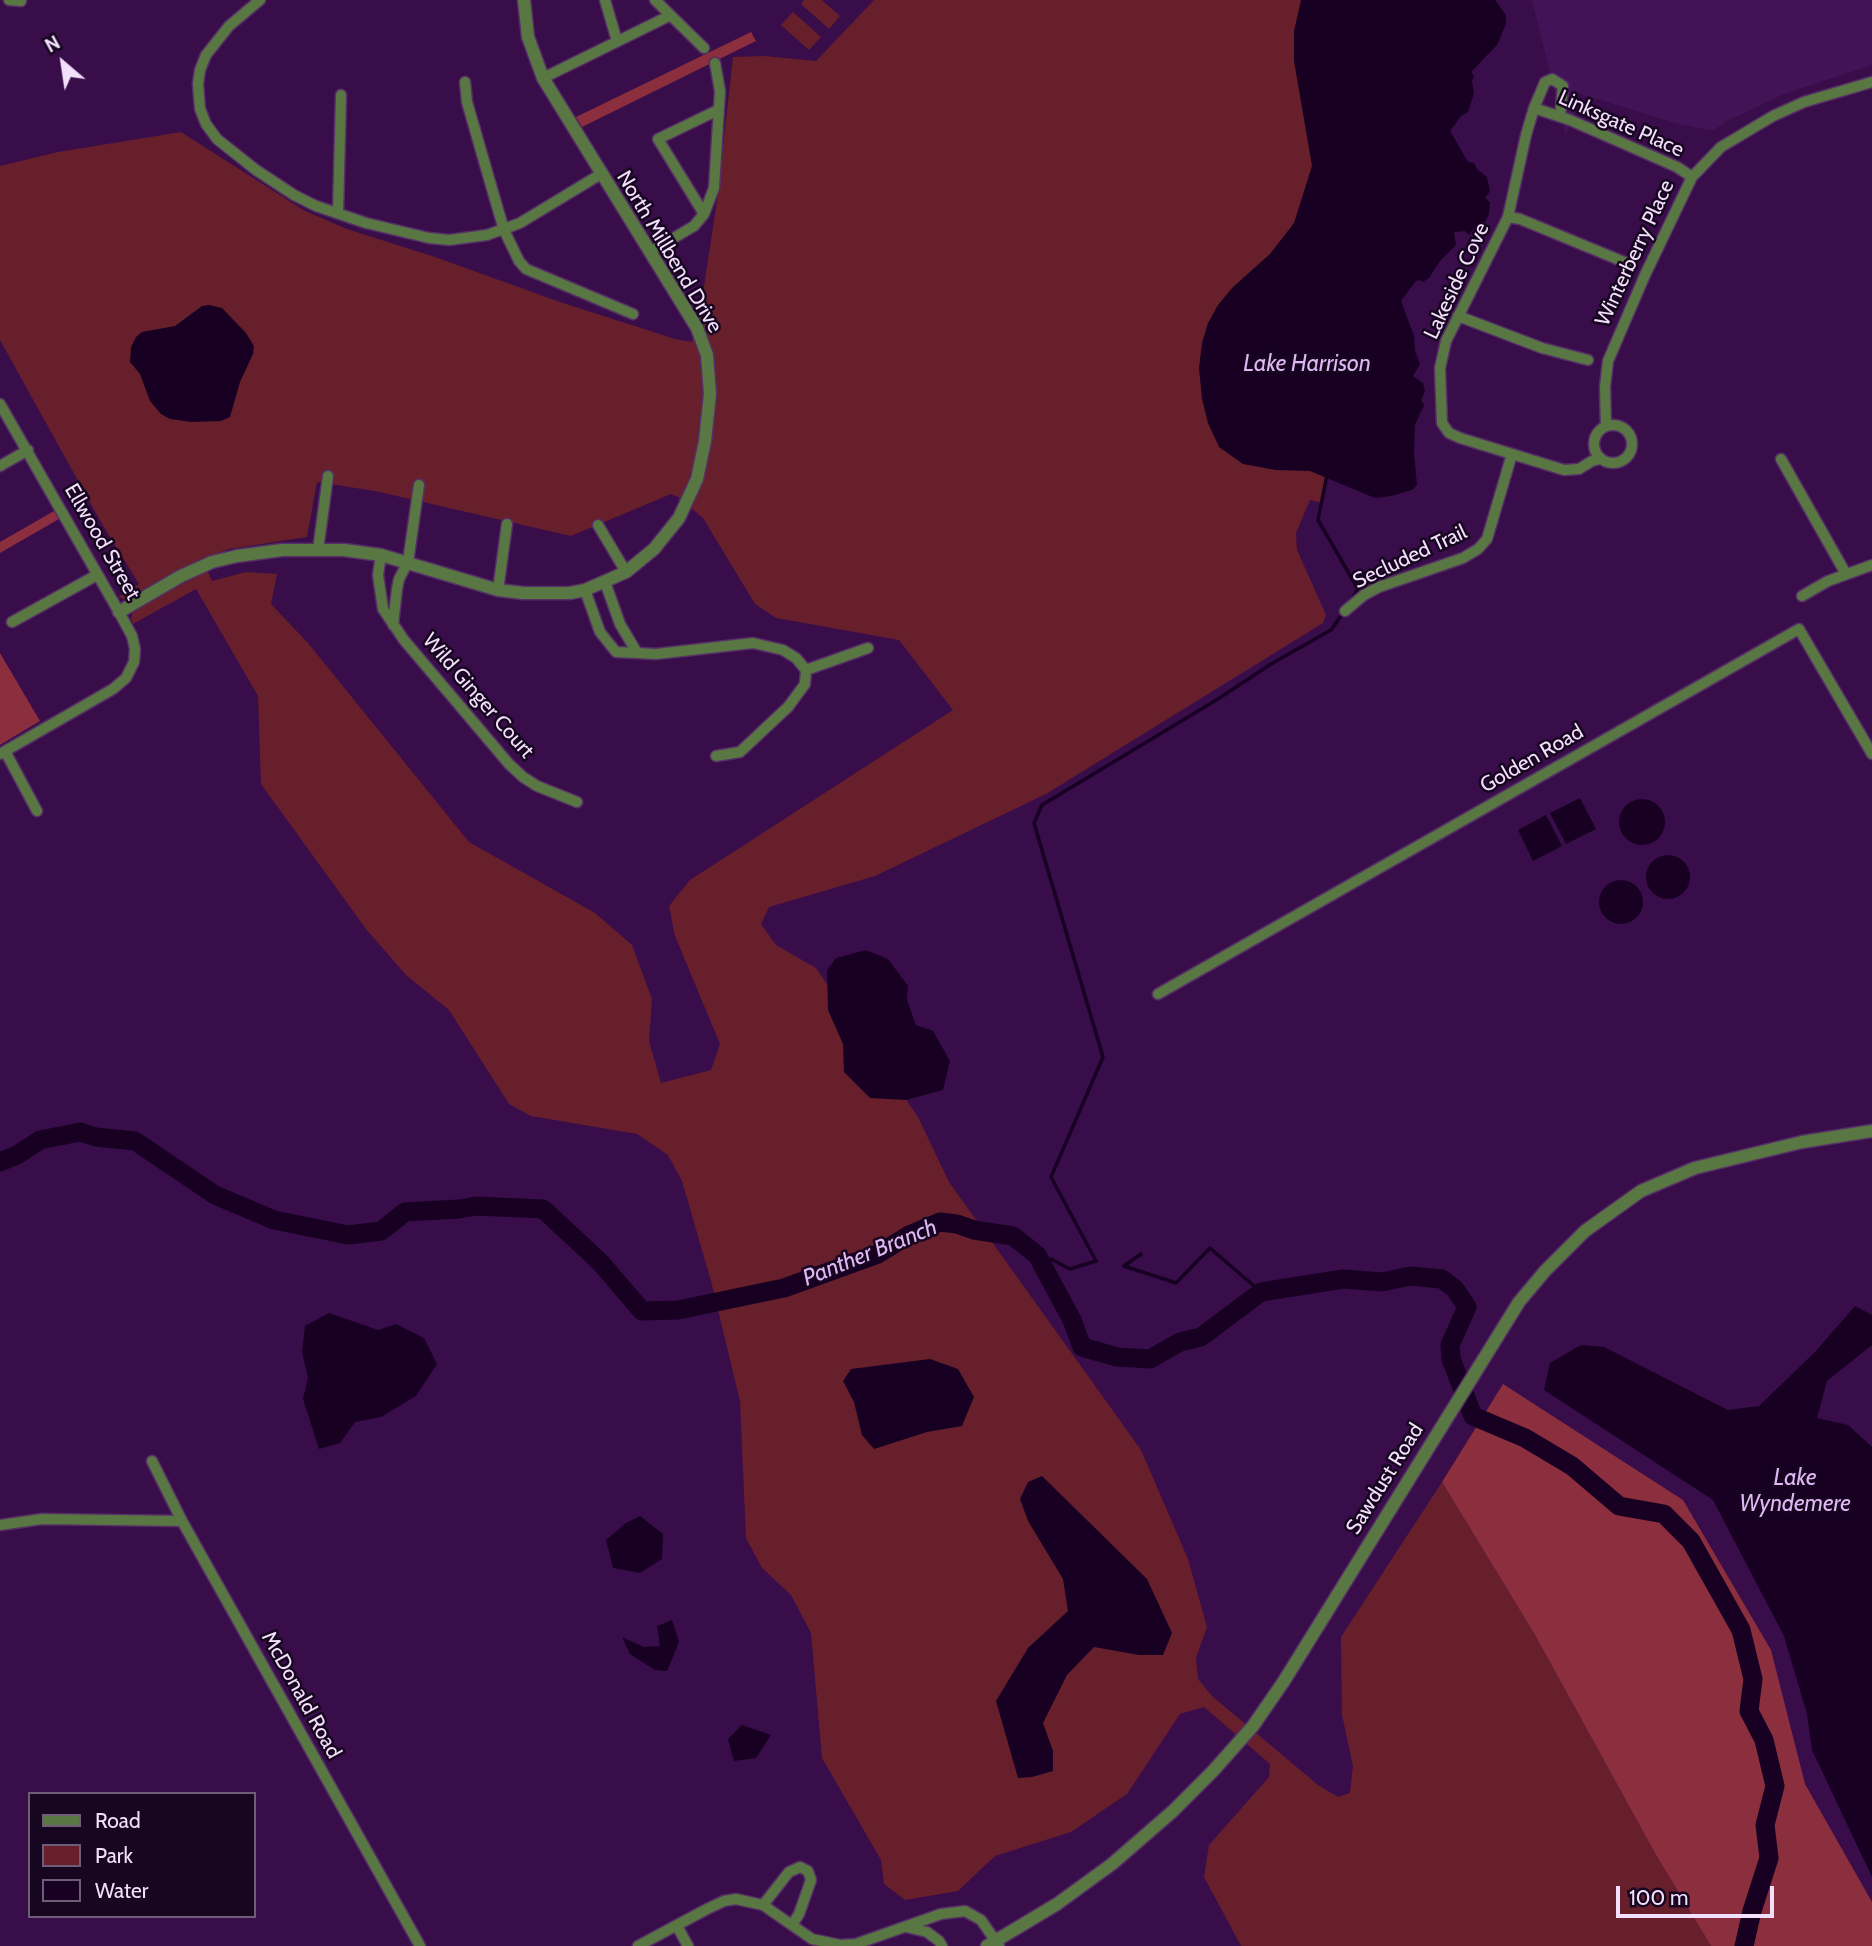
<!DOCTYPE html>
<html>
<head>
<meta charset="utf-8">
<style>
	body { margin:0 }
	#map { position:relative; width:1872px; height:1946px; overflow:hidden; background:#380d4a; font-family:Cabin,sans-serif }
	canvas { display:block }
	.legend { position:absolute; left:28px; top:1792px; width:228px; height:126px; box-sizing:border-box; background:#17061f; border:2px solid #6f5d77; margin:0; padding:9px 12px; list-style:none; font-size:21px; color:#f2dffc }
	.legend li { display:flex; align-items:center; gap:14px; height:35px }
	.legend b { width:35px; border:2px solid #6f5d77 }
	.north { position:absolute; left:28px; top:28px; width:70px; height:70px; -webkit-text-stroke:5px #17061f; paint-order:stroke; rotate:331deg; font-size:19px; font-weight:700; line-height:28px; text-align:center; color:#f2dffc }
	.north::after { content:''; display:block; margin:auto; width:24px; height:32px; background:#f2dffc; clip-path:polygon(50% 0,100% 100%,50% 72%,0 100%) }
	.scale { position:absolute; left:1616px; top:1886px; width:158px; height:32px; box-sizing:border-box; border:4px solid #f2dffc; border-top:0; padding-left:9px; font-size:21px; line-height:24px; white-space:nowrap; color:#f2dffc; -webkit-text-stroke:5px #17061f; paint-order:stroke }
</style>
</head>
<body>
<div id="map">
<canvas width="1872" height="1946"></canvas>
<ul class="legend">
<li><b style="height:9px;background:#587743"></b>Road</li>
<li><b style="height:19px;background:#671f2c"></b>Park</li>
<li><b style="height:19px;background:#180023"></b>Water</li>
</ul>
<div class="north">N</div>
<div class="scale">100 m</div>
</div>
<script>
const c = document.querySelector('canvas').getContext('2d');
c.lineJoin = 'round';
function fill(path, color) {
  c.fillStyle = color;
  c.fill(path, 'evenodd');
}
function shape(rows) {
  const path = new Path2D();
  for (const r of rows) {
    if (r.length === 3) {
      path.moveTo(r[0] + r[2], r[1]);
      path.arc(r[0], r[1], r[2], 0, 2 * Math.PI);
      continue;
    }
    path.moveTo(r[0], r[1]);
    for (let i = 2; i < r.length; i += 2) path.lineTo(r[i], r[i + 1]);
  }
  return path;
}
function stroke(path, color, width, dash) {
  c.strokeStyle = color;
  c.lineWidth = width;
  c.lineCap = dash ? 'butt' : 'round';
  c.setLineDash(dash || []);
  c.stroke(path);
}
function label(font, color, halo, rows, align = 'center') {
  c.font = font + ' Cabin,sans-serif';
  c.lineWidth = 5;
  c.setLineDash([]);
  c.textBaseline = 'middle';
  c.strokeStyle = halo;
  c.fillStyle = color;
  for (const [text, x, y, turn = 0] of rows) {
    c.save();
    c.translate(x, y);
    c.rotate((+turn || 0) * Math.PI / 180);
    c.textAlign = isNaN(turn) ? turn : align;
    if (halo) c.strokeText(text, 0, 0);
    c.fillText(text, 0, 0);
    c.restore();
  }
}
const built = shape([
	[1532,0,1872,0,1872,65,1784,94,1727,121,1712,131,1679,124,1574,92,1578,109,1570,120,1566,136]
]);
const green = shape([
	[804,0,822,0,840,16,829,29,801,4],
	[874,0,1415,0,1322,503,1310,500,1296,533,1297,550,1326,615,1323,623,1046,794,875,876,769,907,761,924,776,945,816,968,918,1117,949,1182,1141,1450,1188,1559,1207,1627,1196,1658,1198,1679,1212,1696,1318,1785,1338,1797,1350,1793,1353,1766,1342,1715,1341,1637,1442,1482,1535,1635,1656,1855,1711,1946,1241,1946,1204,1877,1209,1845,1269,1777,1270,1764,1204,1707,1180,1714,1127,1794,1071,1832,995,1856,958,1891,905,1900,884,1884,881,1860,822,1758,811,1633,791,1595,762,1568,746,1538,740,1401,711,1281,682,1181,668,1155,637,1134,531,1116,509,1104,449,1010,406,975,366,929,261,784,258,696,196,589,133,624,131,618,133,611,191,578,126,600,118,597,139,584,102,524,0,340,0,166,58,152,181,132,305,211,347,229,435,257,560,302,675,339,692,342,703,293,717,200,733,57,764,56,816,61],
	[317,482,375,491,571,536,671,494,678,497,703,518,755,604,776,618,899,640,953,710,690,880,669,906,675,936,720,1044,711,1070,661,1083,649,1041,652,999,632,945,595,913,469,842,308,643,271,604,277,574,246,572,212,581,202,559,229,549,307,537],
	[793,12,821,37,809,50,781,25]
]);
const forest = shape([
	[751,32,756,41,582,127,576,117],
	[54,511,59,519,0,553,0,542],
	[0,653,40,721,0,745],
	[1503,1384,1683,1500,1771,1650,1805,1784,1872,1902,1872,1946,1711,1946,1656,1855,1535,1635,1442,1482]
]);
const water = shape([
	[1301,0,1495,0,1506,15,1506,24,1497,45,1471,72,1474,76,1472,81,1474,93,1468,112,1461,116,1450,131,1468,162,1474,163,1477,169,1487,177,1490,191,1485,198,1490,202,1489,214,1486,221,1477,224,1469,235,1465,231,1454,232,1456,245,1440,261,1429,278,1423,282,1419,280,1415,282,1401,301,1414,336,1415,351,1420,364,1413,376,1423,383,1425,391,1421,400,1424,405,1415,425,1414,453,1417,485,1412,490,1391,496,1375,498,1310,471,1276,470,1243,464,1219,447,1208,423,1202,399,1199,368,1202,343,1208,323,1218,305,1233,287,1270,254,1294,223,1312,166,1294,61,1294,31],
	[209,305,222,308,246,333,254,346,253,354,240,382,230,417,221,421,191,422,170,419,161,414,150,401,140,374,130,362,131,347,136,337,142,332,175,326,202,306],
	[1580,798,1596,829,1566,844,1550,813],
	[1642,822,23],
	[1546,815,1562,846,1533,861,1518,830],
	[1668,877,22],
	[1621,902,22],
	[866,950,888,959,908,986,907,1000,916,1025,933,1031,950,1061,943,1090,906,1100,870,1098,844,1072,843,1044,828,1010,827,970,836,958],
	[1855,1306,1872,1315,1872,1345,1827,1381,1817,1418,1848,1425,1872,1447,1872,1877,1812,1750,1807,1714,1784,1636,1713,1500,1544,1390,1550,1363,1581,1345,1604,1347,1728,1410,1759,1406,1815,1352],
	[329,1313,378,1330,396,1324,424,1338,437,1364,416,1396,381,1417,355,1422,340,1443,319,1449,303,1399,308,1378,302,1352,305,1326],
	[930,1359,958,1369,974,1397,962,1426,927,1432,874,1449,862,1435,854,1402,843,1381,851,1369],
	[1042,1476,1147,1579,1172,1633,1163,1655,1139,1655,1094,1647,1067,1675,1043,1723,1053,1751,1053,1771,1032,1777,1018,1778,996,1701,1028,1648,1068,1611,1063,1579,1028,1521,1020,1499,1028,1482],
	[640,1516,663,1534,662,1559,640,1573,613,1568,606,1540,626,1523],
	[672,1620,679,1642,667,1671,655,1670,630,1654,622,1637,644,1647,660,1646,657,1626],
	[742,1725,771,1735,756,1758,734,1761,728,1739]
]);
const stream = shape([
	[1327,475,1318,520,1358,589,1351,601],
	[1141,1254,1124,1266,1176,1283,1210,1248,1261,1292],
	[1046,1270,1051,1259,1070,1269,1096,1261,1051,1177,1103,1057,1034,823,1042,805,1218,699,1271,664,1331,630,1343,613]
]);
const river = shape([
	[0,1162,17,1155,40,1140,80,1132,96,1137,135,1141,215,1195,274,1220,348,1235,381,1231,405,1212,459,1209,476,1206,543,1209,600,1262,642,1311,678,1310,784,1288,878,1254,909,1235,940,1222,957,1224,974,1230,1013,1236,1037,1255,1072,1320,1082,1347,1117,1357,1150,1359,1180,1342,1201,1337,1261,1292,1343,1279,1382,1282,1410,1276,1442,1279,1455,1289,1467,1307,1450,1345,1451,1359,1473,1416,1525,1438,1572,1466,1619,1506,1664,1514,1691,1541,1741,1630,1753,1679,1749,1711,1764,1740,1775,1786,1765,1825,1769,1858,1752,1911,1744,1946]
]);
const minor = shape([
	[9,0,21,1],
	[260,0,229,26,206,55,200,70,198,84,200,109,206,124,217,139,256,170,294,195,316,206,366,223,429,238,449,240,487,235,520,223,601,174],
	[605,0,617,41],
	[655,0,704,48],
	[543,78,669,16],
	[465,82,467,102,490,182,504,230,519,261,526,269,633,314],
	[1534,108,1570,120,1677,167,1692,177],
	[1560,116,1563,86,1552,79,1545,82,1534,108,1526,135,1508,217,1446,341,1440,368,1442,423,1449,433,1460,438,1564,470,1579,469,1592,461,1600,459],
	[338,213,341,95],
	[704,214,658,139,718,110],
	[1508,217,1520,219,1629,264],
	[650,252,694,226,704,214,714,188,720,91,715,63],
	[1458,316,1542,348,1588,360],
	[0,404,119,612,132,636,135,649,134,662,126,678,113,689,0,754],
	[1613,444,19],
	[1606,426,1605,387,1608,361,1645,275,1692,177,1721,147,1773,116,1804,102,1872,82],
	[1781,459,1846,574],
	[0,466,28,450],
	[598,525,626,572],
	[318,550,328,476],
	[381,555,378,575,383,609,404,640,509,764,523,777,537,786,577,802],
	[605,582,620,624,636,651],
	[498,590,507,524],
	[585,590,600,632,616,652,656,654,753,643,783,650,796,658,806,670,805,684,788,707,740,752,716,756],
	[1802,596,1828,581,1872,565],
	[1345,611,1364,595,1379,587,1463,558,1478,549,1487,539,1512,454],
	[12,622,97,575],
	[393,625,397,589,399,579,408,562,419,485],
	[806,670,868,648],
	[5,751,37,811],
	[1158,994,1799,629,1872,754],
	[152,1461,182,1521,420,1946],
	[0,1525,42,1519,182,1521],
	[763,1905,789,1872,800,1867,808,1871,811,1880,799,1914,792,1925],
	[677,1926,688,1946],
	[906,1927,927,1932,939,1941,942,1946],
	[638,1946,707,1909,724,1901,736,1899,763,1905,812,1939,840,1945,856,1944,941,1914,965,1911,981,1920,999,1946]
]);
const tertiary = shape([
	[119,612,181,576,212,562,237,556,282,550,344,550,381,555,498,590,523,593,570,593,585,590,626,572,654,549,679,518,697,479,705,441,710,394,707,355,697,328,543,78,528,37,524,0],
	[987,1946,1057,1904,1112,1864,1173,1811,1213,1771,1253,1726,1284,1681,1519,1302,1545,1271,1585,1231,1641,1191,1695,1168,1802,1142,1872,1131]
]);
const streetNames = [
	["Linksgate Place",1621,124,24],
	["North Millbend Drive",669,252,59],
	["Winterberry Place",1635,253,-65],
	["Lakeside Cove",1457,281,-65],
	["Ellwood Street",102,542,60],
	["Secluded Trail",1410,557,-25],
	["Wild Ginger Court",478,696,49],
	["Golden Road",1532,759,-30],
	["Sawdust Road",1385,1479,-58],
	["McDonald Road",301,1695,61]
];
const waterNames = [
	["Lake Harrison",1307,364],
	["Panther Branch",870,1253,-22],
	["Lake",1795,1478],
	["Wyndemere",1795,1504]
];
fill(built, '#431357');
fill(green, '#671f2c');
fill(forest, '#8b2e3e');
fill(water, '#180023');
stroke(stream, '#180023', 3.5);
stroke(river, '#180023', 19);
stroke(minor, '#562f66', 13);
stroke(tertiary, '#562f66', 15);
stroke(minor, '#587743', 10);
stroke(tertiary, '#587743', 12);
label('21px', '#f2dffc', '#17061f', streetNames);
label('italic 23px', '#dfb7f4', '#17061f', waterNames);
</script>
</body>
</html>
